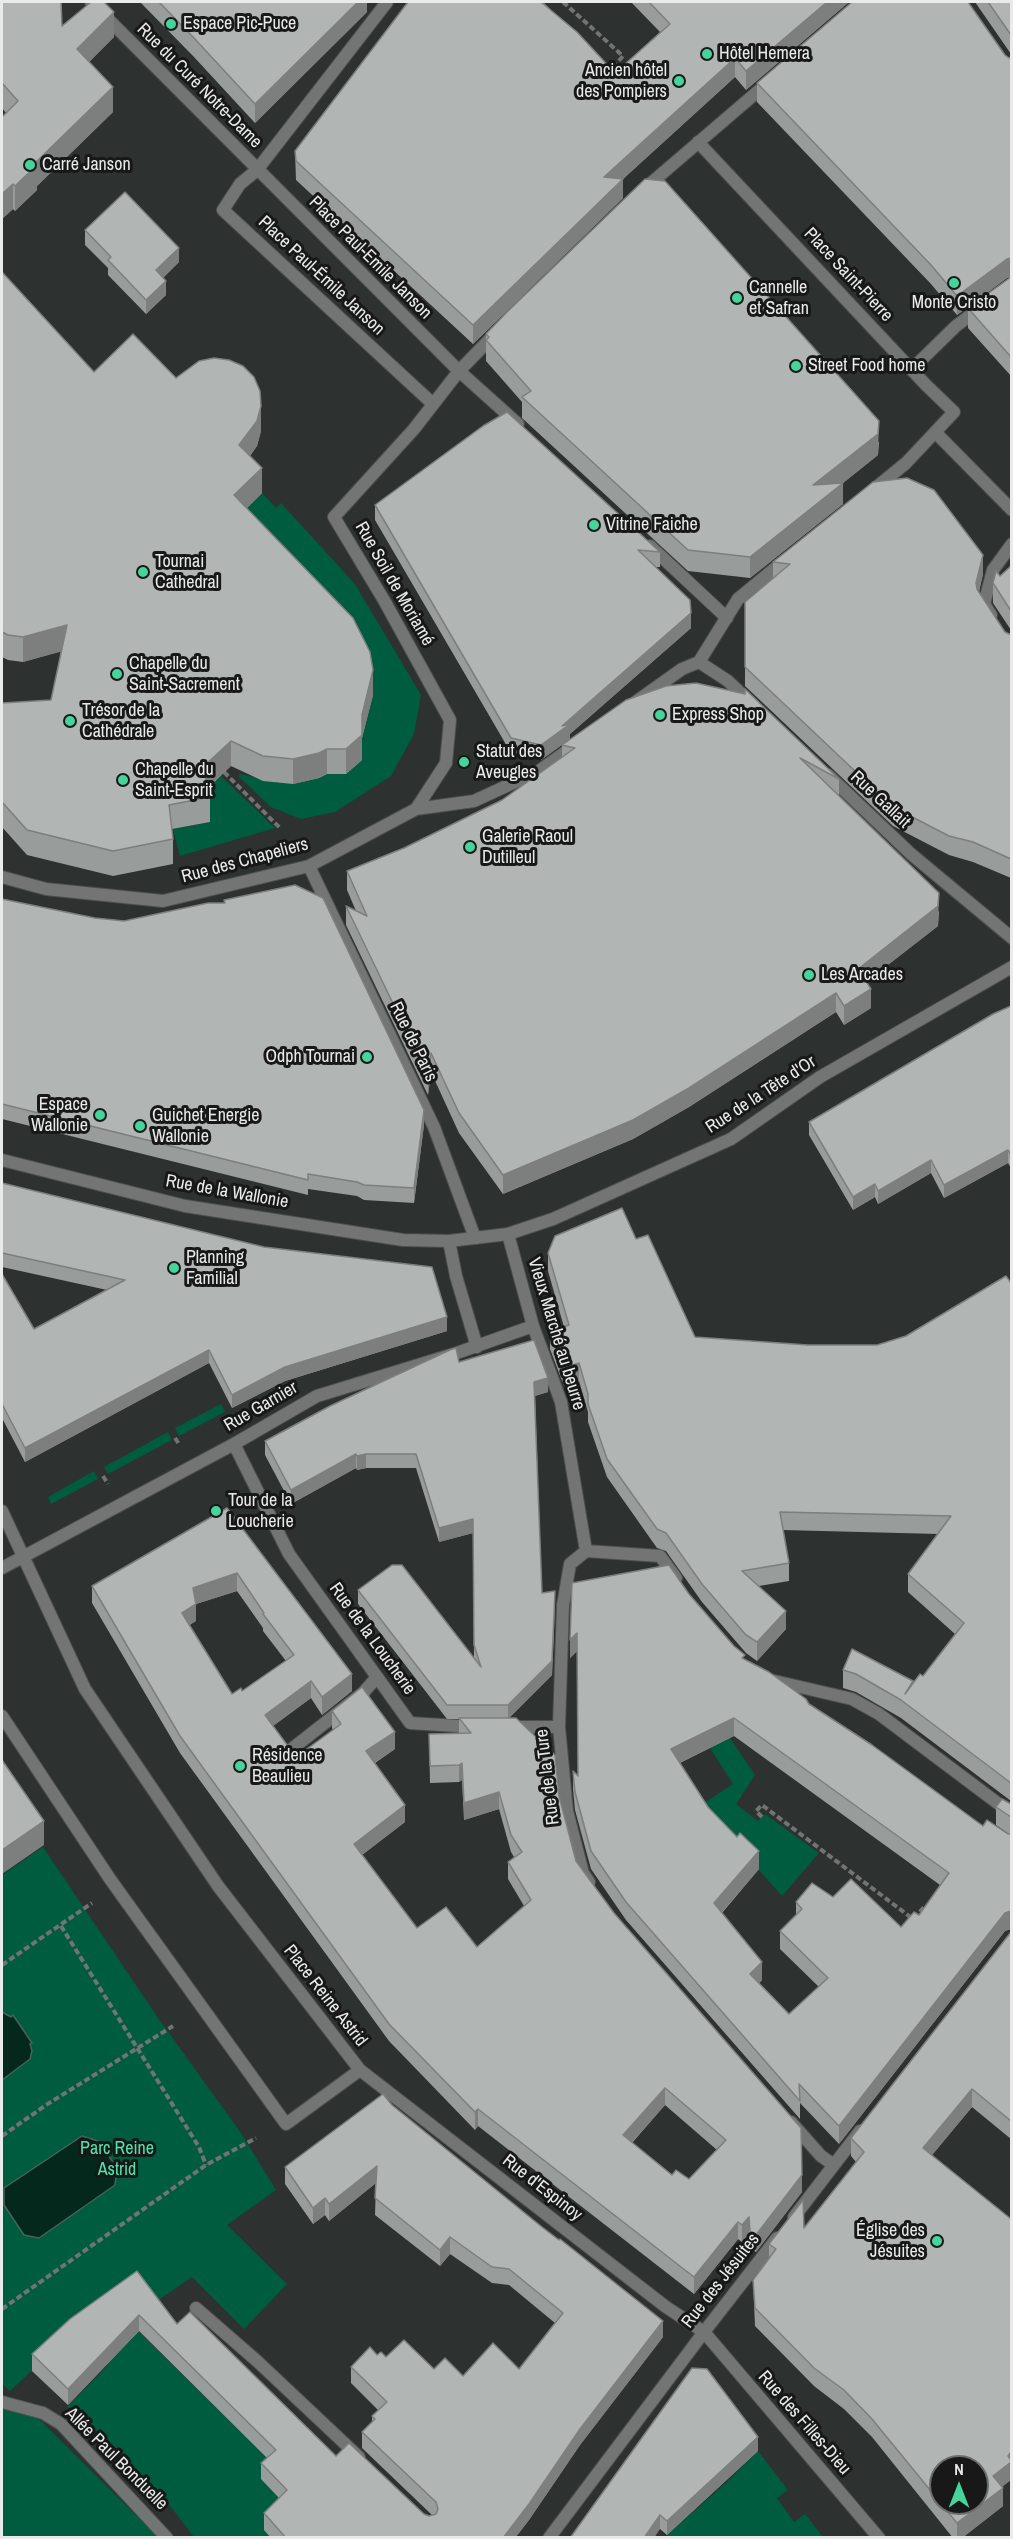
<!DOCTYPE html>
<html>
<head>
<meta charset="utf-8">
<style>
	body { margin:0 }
	#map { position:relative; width:1013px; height:2539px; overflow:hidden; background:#2d312f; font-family:"Archivo Narrow",sans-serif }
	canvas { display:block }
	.frame { position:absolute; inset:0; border:3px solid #e9ebea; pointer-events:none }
	.north { position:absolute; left:929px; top:2455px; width:60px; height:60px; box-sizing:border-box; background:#171817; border:2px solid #6b6c6b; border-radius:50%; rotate:0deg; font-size:16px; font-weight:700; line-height:24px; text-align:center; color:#e9ebea }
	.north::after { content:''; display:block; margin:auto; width:21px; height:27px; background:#46d49e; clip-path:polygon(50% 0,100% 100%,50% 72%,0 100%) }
</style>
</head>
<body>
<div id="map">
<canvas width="1013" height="2539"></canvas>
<div class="frame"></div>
<div class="north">N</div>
</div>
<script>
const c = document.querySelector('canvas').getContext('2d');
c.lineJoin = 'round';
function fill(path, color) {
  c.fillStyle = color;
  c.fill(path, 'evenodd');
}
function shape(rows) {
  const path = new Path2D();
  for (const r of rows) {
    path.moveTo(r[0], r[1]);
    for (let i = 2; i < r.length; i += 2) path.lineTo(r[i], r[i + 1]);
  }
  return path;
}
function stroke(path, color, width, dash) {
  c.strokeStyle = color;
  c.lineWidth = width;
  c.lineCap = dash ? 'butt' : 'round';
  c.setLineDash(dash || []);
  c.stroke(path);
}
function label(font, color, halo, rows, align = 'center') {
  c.font = font + ' "Archivo Narrow",sans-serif';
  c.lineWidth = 6;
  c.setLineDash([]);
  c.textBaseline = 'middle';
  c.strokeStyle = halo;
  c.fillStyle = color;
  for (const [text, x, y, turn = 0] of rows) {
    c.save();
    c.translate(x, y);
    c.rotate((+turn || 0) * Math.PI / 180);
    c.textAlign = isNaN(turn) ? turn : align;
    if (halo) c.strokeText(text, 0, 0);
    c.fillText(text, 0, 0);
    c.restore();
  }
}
const green = shape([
	[262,493,276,508,281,503,355,584,421,695,414,734,391,776,335,812,301,819,271,807,238,776,240,774,278,783,279,771,292,784,327,774,346,774,363,737,352,732,366,723,371,703,361,693,234,520],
	[221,776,275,828,180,856,173,829,210,822,203,792],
	[221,1404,225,1412,179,1436,175,1428],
	[168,1432,172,1440,108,1474,104,1467],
	[94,1471,98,1479,51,1504,48,1497],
	[730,1738,755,1775,736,1804,758,1821,765,1814,819,1853,782,1896,701,1805,733,1784,710,1748],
	[43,1847,156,2015,241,2133,276,2190,227,2225,287,2284,244,2329,192,2277,128,2321,276,2467,296,2517,272,2537,194,2537,167,2502,108,2440,67,2407,107,2366,73,2332,10,2391,2,2384,2,1875],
	[2,2407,31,2411,158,2537,2,2538],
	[758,2451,788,2490,777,2498,794,2522,805,2514,823,2537,669,2538,667,2535,726,2483]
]);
const water = shape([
	[2,2012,11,2017,13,2015,32,2043,30,2044,32,2051,30,2059,2,2080,2,2012],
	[82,2136,98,2141,117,2168,115,2185,39,2238,24,2235,4,2205,4,2188,82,2136]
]);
const path = shape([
	[563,2,623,56,608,73],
	[224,772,280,828],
	[175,1438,179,1444],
	[103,1476,108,1484],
	[762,1817,756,1811,762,1805,913,1919,926,1905],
	[61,1926,199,2147,206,2165],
	[2,1965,92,1903],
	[2,2136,46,2105,173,2026],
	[2,2309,206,2165,256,2138]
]);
const service = shape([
	[293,1748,363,1693,377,1677],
	[196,2308,257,2361,359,2457]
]);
const pedestrian = shape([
	[257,170,240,184,223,210,433,404],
	[935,432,1012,510],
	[873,490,906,463,954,412,926,385],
	[650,546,727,618],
	[991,615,984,604,993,570,1012,544],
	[699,662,728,681,752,704],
	[699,662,738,599,784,561],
	[637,701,682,669,699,662],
	[828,775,911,854,1012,938],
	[416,809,446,763,450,720,385,602,334,517,414,429,459,371,518,424],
	[309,866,434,1127,475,1238],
	[2,877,46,889,163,901,309,866,416,809,474,801,539,771,574,746]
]);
const minor = shape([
	[91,2,459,371,496,333],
	[698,142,926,385],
	[257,170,387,2],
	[644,189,770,81],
	[912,369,956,326,980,308],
	[508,1234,533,1326,561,1402,586,1551],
	[449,1241,456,1276,477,1347],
	[234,1444,289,1554,410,1723,474,1727],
	[2,1511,85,1689,218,1886,360,2070,666,2307,704,2332,879,2538],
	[586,1551,570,1564,563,1605,559,1727,567,1811,583,1873,589,1882],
	[586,1551,660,1556,676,1578],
	[2,1568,234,1444,317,1396,454,1354,533,1326],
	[770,1680,852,1699,879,1714,1012,1814],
	[2,1716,110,1879,286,2124,360,2070],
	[509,1727,559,1727],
	[791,2122,821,2156,834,2165],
	[794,2217,860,2131],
	[2,2402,43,2413,61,2424,167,2538],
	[549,2538,704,2332,777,2238]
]);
const tertiary = shape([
	[2,1160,185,1206,403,1240,449,1241,508,1234,553,1219,731,1139,820,1077,1012,967]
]);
const wall = shape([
	[2,2,62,26,114,37,89,62,113,112,37,186,37,190,15,211,13,209,2,219,2,117,6,113,2,108],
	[140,2,367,2,367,12,255,123,194,57],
	[631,2,849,2,746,90,735,77,623,179,623,198,473,344,296,180,295,151,544,3,615,73,660,32],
	[975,2,1011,2,1011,54],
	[1005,55,1009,58,1011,57,1011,376,968,328,968,308,1011,277,1007,278,957,315,931,284,757,102,757,83],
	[85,230,179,262,163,278,166,295,146,314,108,275,108,268,85,245],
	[2,272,94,372,176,378,261,431,257,446,250,456,262,493,247,508,373,695,362,738,362,760,346,774,327,774,319,778,293,784,263,781,231,766,208,788,210,797,210,822,172,829,173,839,173,864,113,876,27,855,2,827,2,703,51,700,61,651,23,662,8,660,2,657],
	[486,334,879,442,878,455,843,483,843,504,750,578,688,571,522,418,522,402,486,361],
	[375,505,660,552,660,567,656,567,691,628,570,734,570,739,541,760,511,753,375,520],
	[773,562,983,574,979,592,1005,632,1009,634,1011,634,1011,878,973,862,949,855,893,826,745,686,745,602,773,578],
	[1011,566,1011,630,993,603,993,583],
	[666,686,839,779,839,796,939,912,938,926,866,982,871,1008,844,1025,836,1012,689,1107,633,1139,503,1194,459,1133,431,1072,428,1095,346,925,346,906,356,911,347,890,347,871,404,848,502,800,562,757,562,745],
	[2,899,95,918,124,921,224,903,224,900,424,1125,414,1203,364,1200,357,1196,308,1189,308,1195,2,1119],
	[1011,1006,1011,1168,1008,1163,944,1198,931,1173,878,1204,875,1197,853,1210,809,1135,809,1122],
	[2,1183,264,1247,447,1331,285,1381,232,1408,209,1363,25,1462,2,1418,2,1274,34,1329,107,1290,2,1267],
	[636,1239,695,1337,808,1345,877,1345,906,1336,1011,1283,1011,1801,901,1718,856,1692,843,1688,843,1670,913,1684,923,1676,955,1634,908,1592,908,1574,938,1534,783,1530,789,1563,789,1581,759,1586,786,1629,757,1661,746,1653,702,1602,666,1551,657,1548,607,1477,588,1422,588,1412,579,1381,564,1386,550,1349,550,1331,564,1327,548,1271,548,1253],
	[459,1362,548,1392,535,1396,542,1593,555,1604,552,1675,509,1718,559,1796,576,1861,802,2192,756,2252,750,2248,749,2234,742,2242,738,2239,694,2294,478,2126,475,2130,389,2041,180,1753,92,1603,92,1586,227,1508,352,1691,322,1715,311,1698,273,1726,296,1757,333,1730,332,1728,332,1711,395,1749,375,1763,405,1822,362,1855,417,1928,477,1947,524,1906,508,1879,508,1862,514,1857,511,1852,499,1809,464,1820,462,1780,459,1782,430,1783,429,1734,459,1733,459,1719,447,1719,358,1604,358,1590,474,1658,473,1533,439,1542,416,1468,366,1468,357,1470,356,1468,291,1504,265,1455,265,1441],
	[237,1591,263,1628,263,1631,286,1661,242,1691,232,1694,189,1625,196,1621,196,1604],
	[665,2105,717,2150,689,2179,672,2175,632,2143],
	[689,1594,745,1660,983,1826,1009,1834,996,1825,996,1807,1011,1804,1011,1929,1005,1931,839,2144,800,2103,800,2119,626,1920,591,1869,575,1810,573,1789,573,1771,578,1775,577,1651,570,1658,570,1640],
	[734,1736,940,1885,919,1915,901,1927,833,1897,796,1902,796,1915,780,1931,780,1949,819,1987,789,2014,759,1983,762,1980,722,1913,759,1869,708,1807,680,1763],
	[1011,1932,1011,2139,972,2107,932,2155,1002,2487,1003,2506,962,2538,953,2538,872,2437,844,2409,814,2386,755,2326,753,2280,769,2258,769,2244,804,2228,856,2162,851,2156,851,2138],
	[392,2105,663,2337,580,2445,529,2520,515,2538,271,2538,264,2530,264,2513,279,2498,261,2479,261,2463,267,2458,139,2331,68,2405,32,2371,32,2354,137,2271,177,2324,336,2456,424,2514,429,2516,432,2515,362,2448,362,2432,372,2422,372,2416,378,2410,351,2383,351,2367,377,2355,463,2376,519,2369,555,2323,509,2285,492,2283,450,2254,440,2266,375,2215,376,2183,329,2221,325,2215,313,2224,285,2184,285,2167],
	[758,2451,667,2535,660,2529,570,2538]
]);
const shadedWall = shape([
	[358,2,367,2,367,12,255,123,255,104],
	[827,2,849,2,746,90,746,71],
	[114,12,114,37,77,74,77,49],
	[735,58,735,77,623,179,623,198,473,344,473,325,604,177],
	[113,87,113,112,37,186,37,190,15,211,15,186,35,163],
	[13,184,13,209,2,219,2,194],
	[179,248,179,262,156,284,156,270],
	[1011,258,1011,277,1007,278,957,315,957,296,1007,259],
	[166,281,166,295,146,314,146,300],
	[261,406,261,431,257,446,239,470,239,445],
	[879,421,878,455,843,483,843,504,750,578,750,557,813,485],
	[262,468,262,493,234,520,234,495],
	[983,555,983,574,976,602,976,583],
	[691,613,691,628,570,734,570,739,541,760,541,745],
	[67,625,67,650,23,662,23,637],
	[373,670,373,695,362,738,362,760,346,774,346,749,362,715],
	[231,741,231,766,203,792,203,767],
	[327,749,327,774,319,778,293,784,293,759],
	[939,893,938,926,858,988,858,969],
	[871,989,871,1008,844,1025,844,1006],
	[836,993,836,1012,689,1107,633,1139,503,1194,503,1175],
	[431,1053,431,1072,428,1095,428,1076],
	[424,1110,424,1125,414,1203,414,1188],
	[1008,1150,1008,1163,944,1198,944,1185],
	[931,1160,931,1173,878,1204,878,1191],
	[875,1184,875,1197,853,1210,853,1197],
	[447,1317,447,1331,285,1381,232,1408,232,1395,285,1367],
	[209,1350,209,1363,25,1462,25,1448],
	[579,1363,579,1381,564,1386,564,1368],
	[548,1378,548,1392,534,1396,534,1382],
	[356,1454,356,1468,291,1504,291,1490],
	[366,1454,366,1468,357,1470,357,1456],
	[473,1519,473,1533,439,1542,439,1528],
	[237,1573,237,1591,196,1604,196,1621,182,1630,182,1613,193,1588],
	[555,1591,552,1675,508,1719,508,1705],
	[786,1611,786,1629,757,1661,757,1642],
	[577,1633,577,1651,570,1658,570,1640],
	[352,1674,352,1691,322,1715,322,1697],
	[311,1681,311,1698,265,1732,265,1715],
	[734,1718,734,1736,671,1767,671,1749],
	[395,1732,395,1749,366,1768,366,1751],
	[462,1763,462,1780,459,1782,459,1765],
	[499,1792,499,1809,464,1820,464,1803],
	[405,1805,405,1822,354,1861,354,1844],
	[44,1821,44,1845,2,1874,2,1850],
	[759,1851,759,1869,714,1921,714,1903],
	[1011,1911,1011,1929,1005,1931,839,2144,839,2126,1005,1913],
	[762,1962,762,1980,750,1992,750,1974],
	[665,2088,665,2105,623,2152,623,2135],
	[972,2089,972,2107,923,2166,923,2148],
	[478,2109,478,2126,475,2130,475,2112],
	[377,2166,377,2182,329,2221,329,2204],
	[802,2175,802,2192,756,2252,756,2235],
	[325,2198,325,2215,313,2224,313,2208],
	[749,2217,749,2234,742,2242,742,2225],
	[738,2222,738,2239,694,2294,694,2277],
	[450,2237,450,2254,440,2266,440,2250],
	[139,2315,139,2331,68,2405,68,2389],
	[663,2321,663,2337,580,2445,529,2520,515,2538,503,2538,580,2429],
	[758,2437,758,2451,667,2535,667,2521],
	[1011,2452,1011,2480,993,2494,993,2476],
	[1003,2488,1003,2506,962,2538,957,2538,957,2523],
	[660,2515,660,2529,654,2538,644,2538]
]);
const building = shape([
	[2,2,61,2,62,26,91,2,104,2,114,12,77,49,113,87,35,163,37,165,15,186,13,184,2,194,2,117,18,101,2,83,2,2],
	[159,2,358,2,255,104,194,38,159,2],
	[408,2,541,2,577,32,615,73,670,24,649,2,827,2,746,71,735,58,604,177,623,179,473,325,296,161,295,151,408,2],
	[852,2,968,2,1005,55,1009,58,1011,57,1011,258,1007,259,957,296,931,265,757,83,852,2],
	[988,2,1011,2,1011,35,988,2],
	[645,179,665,181,879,421,878,434,813,485,843,483,750,557,688,550,522,397,531,391,486,340,489,337,486,334,507,312,645,179],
	[125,192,179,248,156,270,166,281,146,300,108,260,111,257,85,230,125,192],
	[2,272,94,372,133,334,176,378,199,361,214,358,229,360,243,366,254,377,260,391,261,406,257,421,239,445,262,468,234,495,353,618,370,652,373,670,362,715,362,735,346,749,327,749,319,753,293,759,263,756,231,741,203,767,210,797,169,805,173,839,113,851,27,830,2,802,2,703,51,700,67,625,23,637,8,635,2,632,2,272],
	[1011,277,1011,357,968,308,1011,277],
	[507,412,660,552,638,550,690,600,691,613,562,726,570,724,541,745,511,738,375,505,483,426,507,412],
	[907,478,934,490,983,555,976,583,977,589,1005,632,1009,634,1011,634,1011,859,973,842,949,836,893,807,745,667,745,602,790,564,773,562,873,482,907,478],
	[1011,566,1011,611,993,583,996,571,1000,576,1011,566],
	[696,683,745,694,745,689,839,779,800,758,939,893,938,906,858,969,871,989,844,1006,836,993,689,1088,633,1120,503,1175,459,1113,431,1053,428,1076,346,906,367,916,347,871,404,848,502,800,575,748,562,745,626,700,666,686,696,683],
	[295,885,323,898,424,1110,414,1188,364,1185,357,1182,308,1174,308,1180,2,1104,2,899,95,918,124,921,208,903,225,903,224,900,295,885],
	[1011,1006,1011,1155,1008,1150,944,1185,931,1160,878,1191,875,1184,853,1197,809,1122,993,1014,1011,1006],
	[2,1183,264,1247,432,1267,447,1317,285,1367,232,1395,209,1350,25,1448,2,1404,2,1274,34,1329,125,1280,2,1253,2,1183],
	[622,1208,636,1239,648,1235,695,1337,808,1345,877,1345,906,1336,1006,1276,1011,1283,1011,1783,901,1700,856,1674,843,1670,852,1649,913,1681,905,1694,920,1674,923,1676,964,1623,908,1574,951,1516,780,1512,789,1563,742,1571,786,1611,757,1642,746,1635,702,1584,666,1533,657,1529,607,1459,588,1404,588,1394,579,1363,564,1368,550,1331,569,1325,548,1253,555,1236,622,1208],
	[534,1340,548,1378,534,1382,542,1593,555,1591,552,1661,508,1705,447,1705,358,1590,392,1565,402,1565,481,1667,474,1645,473,1519,439,1528,416,1454,366,1454,357,1456,356,1454,291,1490,265,1441,330,1406,452,1349,456,1348,459,1362,534,1340],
	[227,1508,352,1674,322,1697,311,1681,265,1715,296,1757,341,1724,332,1711,362,1687,395,1732,366,1751,405,1805,354,1844,417,1928,446,1907,477,1947,531,1900,508,1862,522,1852,511,1835,499,1792,464,1803,462,1763,459,1765,430,1766,429,1734,471,1733,459,1718,516,1718,555,1755,559,1796,576,1861,614,1913,801,2128,802,2175,756,2235,750,2231,749,2217,742,2225,738,2222,694,2277,478,2109,475,2112,389,2024,180,1736,92,1586,227,1508],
	[237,1573,264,1613,263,1614,294,1655,242,1691,241,1688,232,1694,182,1613,196,1604,193,1588,237,1573],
	[665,2088,726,2140,689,2179,676,2170,672,2175,623,2135,665,2088],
	[669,1565,689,1594,734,1646,745,1655,742,1658,769,1672,806,1699,809,1704,872,1745,983,1826,987,1820,1008,1834,1011,1834,1011,1911,1005,1913,839,2126,799,2084,800,2101,626,1902,591,1851,575,1792,573,1771,578,1776,577,1633,570,1640,572,1583,669,1565],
	[734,1718,949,1873,919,1915,914,1912,901,1927,851,1879,833,1897,812,1883,796,1902,802,1909,780,1931,828,1978,789,2014,750,1974,762,1962,714,1903,759,1851,740,1833,737,1837,708,1807,671,1749,734,1718],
	[2,1760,44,1821,2,1850,2,1760],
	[1002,1799,1011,1804,1011,1817,996,1807,1002,1799],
	[1011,1932,1011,2121,972,2089,923,2148,1011,2219,1011,2452,1008,2456,1011,2460,1011,2462,993,2476,1003,2488,957,2523,872,2419,844,2390,814,2368,755,2308,753,2280,776,2249,769,2244,803,2200,804,2228,864,2152,851,2138,1011,1932],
	[941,2467,977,2467,977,2503,941,2503,941,2467],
	[383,2094,392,2105,542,2227,559,2240,560,2239,663,2321,580,2429,529,2504,503,2538,286,2538,264,2513,287,2490,261,2463,276,2450,139,2315,68,2389,32,2354,70,2319,137,2271,177,2324,190,2312,336,2456,349,2443,424,2514,429,2516,436,2514,438,2509,436,2502,362,2432,375,2419,372,2416,387,2402,351,2367,370,2347,377,2355,381,2352,386,2357,404,2340,434,2369,445,2358,463,2376,493,2343,519,2369,563,2313,509,2269,492,2267,450,2237,440,2250,375,2198,377,2166,329,2204,325,2198,313,2208,285,2167,383,2094],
	[692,2368,707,2369,758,2437,667,2521,660,2515,644,2538,570,2538,692,2368]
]);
const markers = [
	[171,24,6,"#46d49e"],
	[707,54,6,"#46d49e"],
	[679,81,6,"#46d49e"],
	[30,165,6,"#46d49e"],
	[954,283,6,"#46d49e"],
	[737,298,6,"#46d49e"],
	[796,366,6,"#46d49e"],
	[594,525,6,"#46d49e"],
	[143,572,6,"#46d49e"],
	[117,674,6,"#46d49e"],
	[660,715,6,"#46d49e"],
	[70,721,6,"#46d49e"],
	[464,762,6,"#46d49e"],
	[123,780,6,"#46d49e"],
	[470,847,6,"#46d49e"],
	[809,975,6,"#46d49e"],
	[367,1057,6,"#46d49e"],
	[100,1115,6,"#46d49e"],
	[140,1126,6,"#46d49e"],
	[174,1268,6,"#46d49e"],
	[216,1511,6,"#46d49e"],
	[240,1766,6,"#46d49e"],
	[937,2241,6,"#46d49e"]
];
const poiNames = [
	["Espace Pic-Puce",183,24],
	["Hôtel Hemera",719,54],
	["Ancien hôtel",667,71,"right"],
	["des Pompiers",667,92,"right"],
	["Carré Janson",42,165],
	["Cannelle",749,288],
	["et Safran",749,309],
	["Monte Cristo",954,303,"center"],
	["Street Food home",808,366],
	["Vitrine Faiche",606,525],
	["Tournai",155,562],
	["Cathedral",155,583],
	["Chapelle du",129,664],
	["Saint-Sacrement",129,685],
	["Trésor de la",82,711],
	["Cathédrale",82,732],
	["Express Shop",672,715],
	["Statut des",476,752],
	["Aveugles",476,773],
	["Chapelle du",135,770],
	["Saint-Esprit",135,791],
	["Galerie Raoul",482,837],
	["Dutilleul",482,858],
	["Les Arcades",821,975],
	["Odph Tournai",355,1057,"right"],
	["Espace",88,1105,"right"],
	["Wallonie",88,1126,"right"],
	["Guichet Energie",152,1116],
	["Wallonie",152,1137],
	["Planning",186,1258],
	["Familial",186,1279],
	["Tour de la",228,1501],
	["Loucherie",228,1522],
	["Résidence",252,1756],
	["Beaulieu",252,1777],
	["Église des",925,2231,"right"],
	["Jésuites",925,2252,"right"]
];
const streetNames = [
	["Rue du Curé Notre-Dame",199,86,45],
	["Place Paul-Emile Janson",370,258,45],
	["Place Saint-Pierre",848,275,47],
	["Place Paul-Émile Janson",321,276,43],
	["Rue Soil de Moriamé",394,584,60],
	["Rue Gallait",880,800,43],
	["Rue des Chapeliers",245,861,-15],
	["Rue de Paris",413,1042,64],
	["Rue de la Tête d'Or",761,1095,-33],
	["Rue de la Wallonie",227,1192,10],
	["Vieux Marché au beurre",556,1334,73],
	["Rue Garnier",261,1407,-30],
	["Rue de la Loucherie",372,1639,54],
	["Rue de la Ture",548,1777,-97],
	["Place Reine Astrid",325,1996,52],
	["Rue d'Espinoy",542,2188,38],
	["Rue des Jésuites",721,2281,-52],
	["Rue des Filles-Dieu",804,2423,49],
	["Allée Paul Bonduelle",116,2459,45]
];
const parkNames = [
	["Parc Reine",117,2149],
	["Astrid",117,2170]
];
fill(green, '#005c3f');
fill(water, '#04281b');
stroke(water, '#496259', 1.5);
stroke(service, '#4b4f4d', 14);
stroke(pedestrian, '#4b4f4d', 14);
stroke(minor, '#4b4f4d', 14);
stroke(tertiary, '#4b4f4d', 14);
stroke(path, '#717473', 4, [6, 3]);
stroke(service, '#737574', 12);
stroke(pedestrian, '#737574', 12);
stroke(minor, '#737574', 12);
stroke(tertiary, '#737574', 12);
fill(wall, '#989c9a');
fill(shadedWall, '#7c7f7d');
fill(building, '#b1b5b3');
stroke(building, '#7c7f7d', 1.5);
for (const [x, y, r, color] of markers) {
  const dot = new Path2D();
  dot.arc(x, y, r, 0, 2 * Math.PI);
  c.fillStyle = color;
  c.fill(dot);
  stroke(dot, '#171817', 2);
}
label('18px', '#e9ebea', '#171817', poiNames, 'left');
label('18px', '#e9ebea', '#171817', streetNames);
label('18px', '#50e5ac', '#171817', parkNames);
</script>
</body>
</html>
